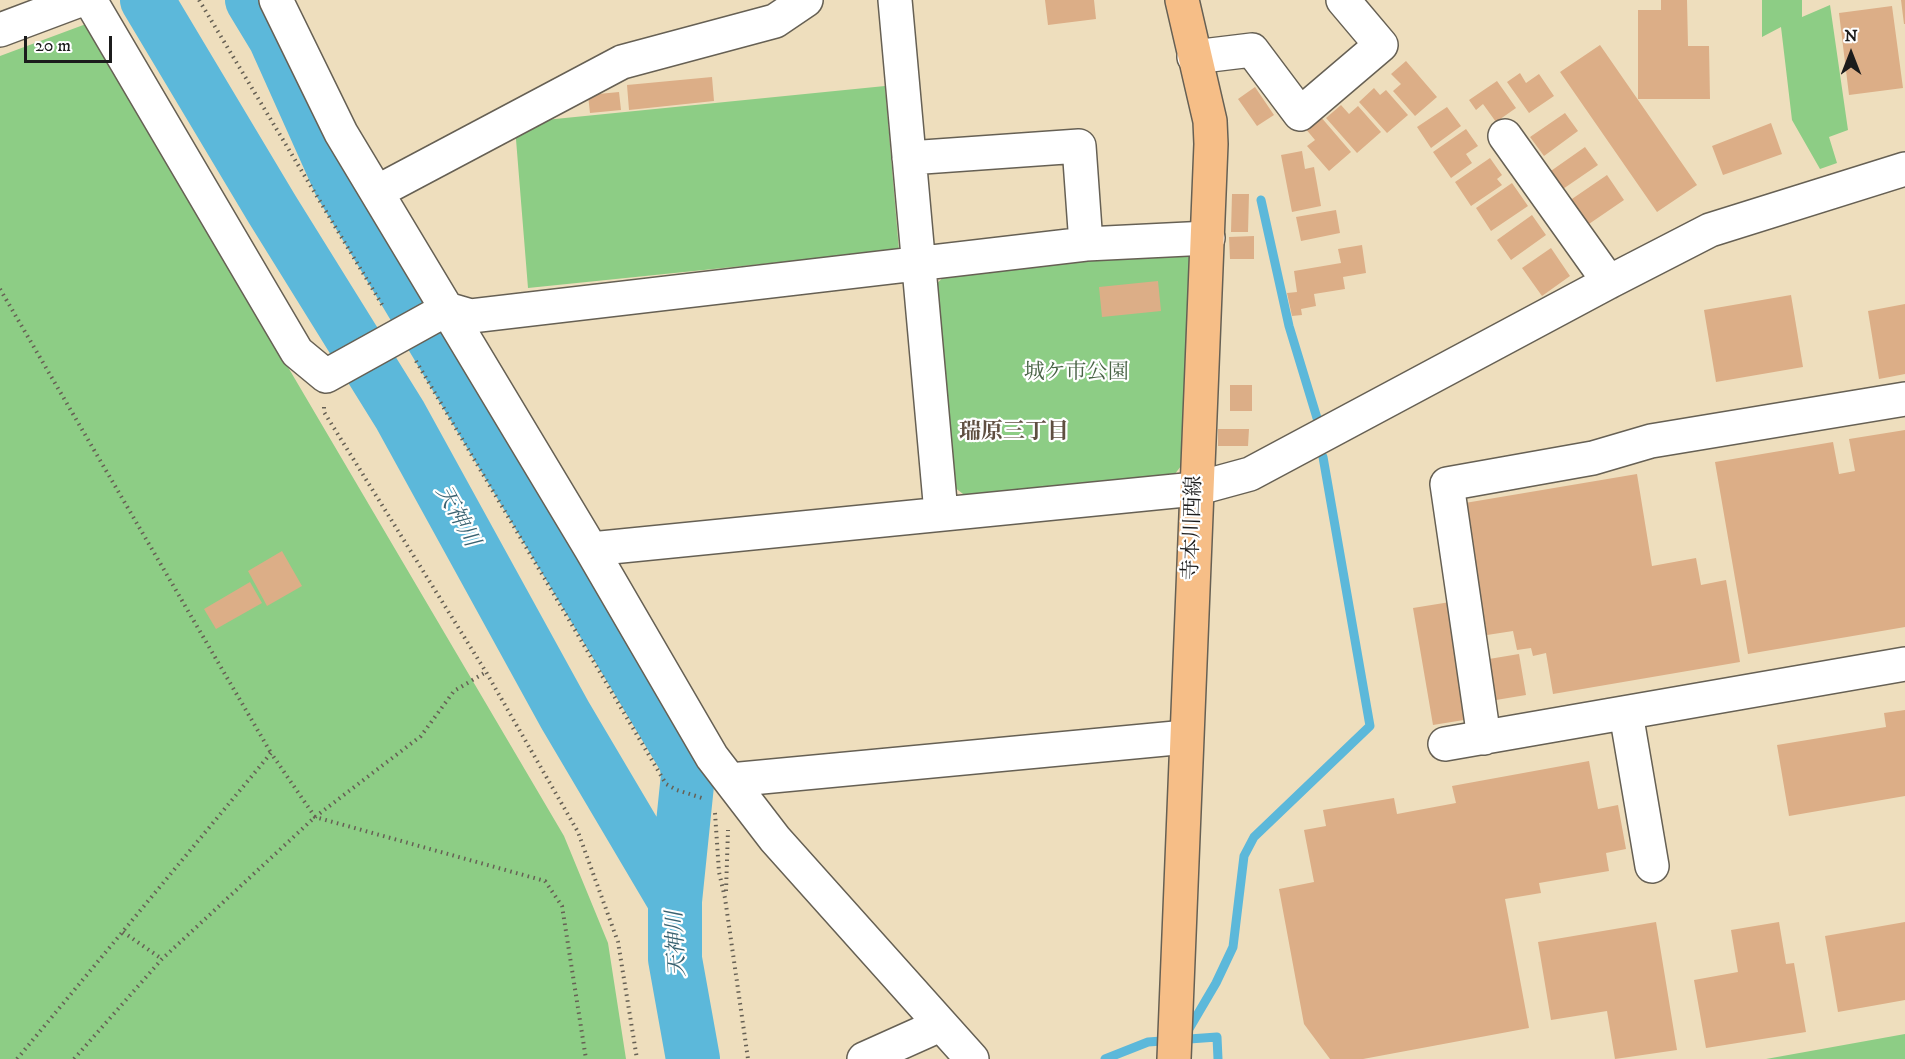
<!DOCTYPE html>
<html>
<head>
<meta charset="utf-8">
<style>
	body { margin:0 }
	#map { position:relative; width:1905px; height:1059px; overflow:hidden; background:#eedebd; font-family:"IM FELL DW Pica",serif }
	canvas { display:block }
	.north { position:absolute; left:1821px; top:24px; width:60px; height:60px; -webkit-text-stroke:4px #fff; paint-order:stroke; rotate:0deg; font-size:16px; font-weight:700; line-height:24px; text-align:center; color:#1c1c1c }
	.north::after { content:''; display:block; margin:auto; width:21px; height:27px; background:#1c1c1c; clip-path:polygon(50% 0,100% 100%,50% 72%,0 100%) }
	.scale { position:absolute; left:24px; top:36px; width:88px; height:27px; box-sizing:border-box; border:3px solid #1c1c1c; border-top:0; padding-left:8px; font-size:18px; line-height:21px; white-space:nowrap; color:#1c1c1c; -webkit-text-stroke:4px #fff; paint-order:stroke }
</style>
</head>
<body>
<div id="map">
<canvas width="1905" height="1059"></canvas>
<div class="north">N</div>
<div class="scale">20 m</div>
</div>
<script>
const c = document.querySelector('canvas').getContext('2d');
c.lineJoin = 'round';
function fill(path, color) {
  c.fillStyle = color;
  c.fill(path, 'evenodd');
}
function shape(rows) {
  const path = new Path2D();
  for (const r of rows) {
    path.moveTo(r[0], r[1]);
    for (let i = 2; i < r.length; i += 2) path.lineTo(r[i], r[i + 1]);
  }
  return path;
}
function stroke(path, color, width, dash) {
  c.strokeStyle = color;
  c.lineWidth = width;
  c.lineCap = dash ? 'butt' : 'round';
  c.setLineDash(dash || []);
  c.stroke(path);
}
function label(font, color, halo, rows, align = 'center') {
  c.font = font + ' "IM FELL DW Pica","Noto Serif JP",serif';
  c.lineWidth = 4.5;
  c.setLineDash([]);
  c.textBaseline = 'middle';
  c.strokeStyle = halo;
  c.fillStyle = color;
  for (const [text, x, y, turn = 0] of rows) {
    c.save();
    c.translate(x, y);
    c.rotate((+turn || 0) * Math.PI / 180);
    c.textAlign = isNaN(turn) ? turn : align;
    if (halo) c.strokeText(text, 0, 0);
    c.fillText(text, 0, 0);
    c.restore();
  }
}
const green = shape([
	[1762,0,1802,0,1802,17,1830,5,1848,130,1829,137,1837,163,1820,169,1792,120,1781,27,1762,37],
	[86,24,564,836,608,943,626,1059,0,1059,0,56],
	[885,86,899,250,528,288,515,127,525,122],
	[1188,250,1198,262,1191,453,1171,479,967,497,954,487,933,287,947,274],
	[1905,1034,1905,1059,1766,1059]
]);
const stream = shape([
	[1261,200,1289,326,1317,418],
	[1186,1034,1216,983,1233,947,1244,856,1254,837,1370,726,1323,457],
	[1105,1059,1148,1042,1217,1037,1218,1059]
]);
const river = shape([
	[147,0,272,209,400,415,565,715,675,901,675,959,693,1059],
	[252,0,275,38,340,183,686,761,688,775,675,901]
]);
const building = shape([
	[1045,0,1094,0,1096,19,1048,25],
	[1661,0,1687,0,1688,46,1709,46,1710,99,1638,99,1638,10,1661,10],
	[1901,0,1905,0,1905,24,1904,24],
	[1892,6,1903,88,1849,95,1839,13],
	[1600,45,1697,185,1657,212,1560,72],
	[1406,61,1437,97,1415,116,1393,91,1401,84,1391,74],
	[1520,73,1526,83,1539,74,1554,96,1529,113,1507,82],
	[712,77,714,101,629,110,627,85],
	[1497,81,1516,108,1496,122,1483,104,1476,110,1469,100],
	[1255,87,1274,115,1257,126,1238,99],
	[1374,88,1380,95,1386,90,1408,115,1387,133,1359,102],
	[619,92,621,110,590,113,588,95],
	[1341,105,1349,114,1358,106,1381,132,1357,153,1326,118],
	[1447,107,1461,126,1431,148,1417,127],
	[1565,113,1578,131,1544,156,1530,137],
	[1320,116,1351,152,1329,171,1307,146,1315,140,1305,128],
	[1771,123,1782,154,1723,175,1712,146],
	[1466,129,1478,146,1466,154,1472,163,1451,178,1433,152],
	[1585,147,1598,165,1560,191,1548,173],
	[1302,151,1305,169,1314,167,1321,206,1292,212,1281,155],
	[1490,158,1502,175,1497,179,1502,185,1471,206,1455,182],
	[1607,175,1624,200,1586,226,1569,201],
	[1512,183,1528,206,1491,231,1476,208],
	[1232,194,1249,194,1248,232,1231,232],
	[1336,210,1340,233,1301,241,1296,217],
	[1532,215,1546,235,1511,260,1497,240],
	[1254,236,1254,259,1230,259,1229,237],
	[1362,245,1366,273,1343,277,1345,289,1314,294,1316,306,1301,309,1302,315,1292,316,1287,293,1297,292,1294,271,1341,263,1338,249],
	[1551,248,1570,276,1542,296,1522,268],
	[1158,281,1161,311,1102,317,1099,287],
	[1791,295,1803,367,1716,382,1704,310],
	[1905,304,1905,374,1879,379,1868,311],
	[1230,385,1252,385,1252,411,1230,411],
	[1218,429,1249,429,1248,446,1218,446],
	[1905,430,1905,627,1748,654,1715,462,1833,442,1839,474,1855,471,1849,439],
	[1637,474,1652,566,1696,558,1701,585,1726,580,1740,662,1553,694,1546,653,1533,656,1531,648,1517,650,1513,631,1487,635,1465,503],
	[282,551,302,586,267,606,248,571],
	[250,582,262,603,216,629,204,609],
	[1450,602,1470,719,1433,725,1413,608],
	[1519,654,1526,695,1496,700,1489,659],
	[1905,710,1905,796,1789,816,1777,745,1886,727,1884,713],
	[1589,761,1598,809,1618,805,1626,849,1606,853,1609,871,1539,883,1541,893,1505,899,1529,1028,1363,1059,1330,1059,1304,1024,1279,889,1314,882,1304,830,1326,826,1323,810,1394,798,1397,814,1456,803,1452,786],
	[1656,922,1677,1050,1615,1059,1607,1011,1551,1020,1538,942],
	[1779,922,1786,964,1794,963,1806,1032,1706,1048,1694,980,1738,972,1731,930],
	[1905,922,1905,1000,1838,1012,1825,936]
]);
const path = shape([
	[199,0,384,308],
	[0,289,271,753],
	[416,361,666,784,677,790,702,798],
	[324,407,324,412,486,672,578,832,618,942,637,1059],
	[715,813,719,872,725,898,748,1059],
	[726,891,728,830],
	[123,932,162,959],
	[17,1059,271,753,315,817,545,881,562,906,586,1059],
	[74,1059,162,959,315,817,421,736,454,691,486,672]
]);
const minor = shape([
	[90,0,297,352,326,376,447,309,471,316,1086,244,1079,146,909,158],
	[276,0,341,133,591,549,712,757,775,839,972,1059],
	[895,0,941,513],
	[0,30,80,0],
	[1194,57,1252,50,1300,114,1381,45,1343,0],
	[1505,136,1609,282],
	[377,192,622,62,775,21,806,0],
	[1086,244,1208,238],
	[591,549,1195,489,1250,474,1609,282,1710,230,1905,169],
	[1626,713,1652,866],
	[1484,738,1447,484,1593,458,1651,441,1905,399],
	[1445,744,1905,664],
	[730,780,1186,737],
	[864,1059,931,1029,939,1023]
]);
const major = shape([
	[1174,1059,1211,144,1210,121,1182,0]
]);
const parkNames = [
	["城ケ市公園",1076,374]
];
const streetNames = [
	["寺本川西線",1194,528,-88]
];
const neighbourhoodNames = [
	["瑞原三丁目",1014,433]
];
const waterNames = [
	["天神川",456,517,61],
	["天神川",678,944,-93]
];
fill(green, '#8dcd85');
stroke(stream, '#5cb8da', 9);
stroke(river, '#5cb8da', 54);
fill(building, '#dcae87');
stroke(minor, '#666054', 36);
stroke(major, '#666054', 36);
stroke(path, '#666054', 4, [1.5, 4.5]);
stroke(minor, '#fff', 33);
stroke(major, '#f6be87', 33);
label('21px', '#496346', '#fff', parkNames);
label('21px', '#1c1c1c', '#fff', streetNames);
label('bold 22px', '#5f4f41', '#fff', neighbourhoodNames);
label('italic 22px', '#396271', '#fff', waterNames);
</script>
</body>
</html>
